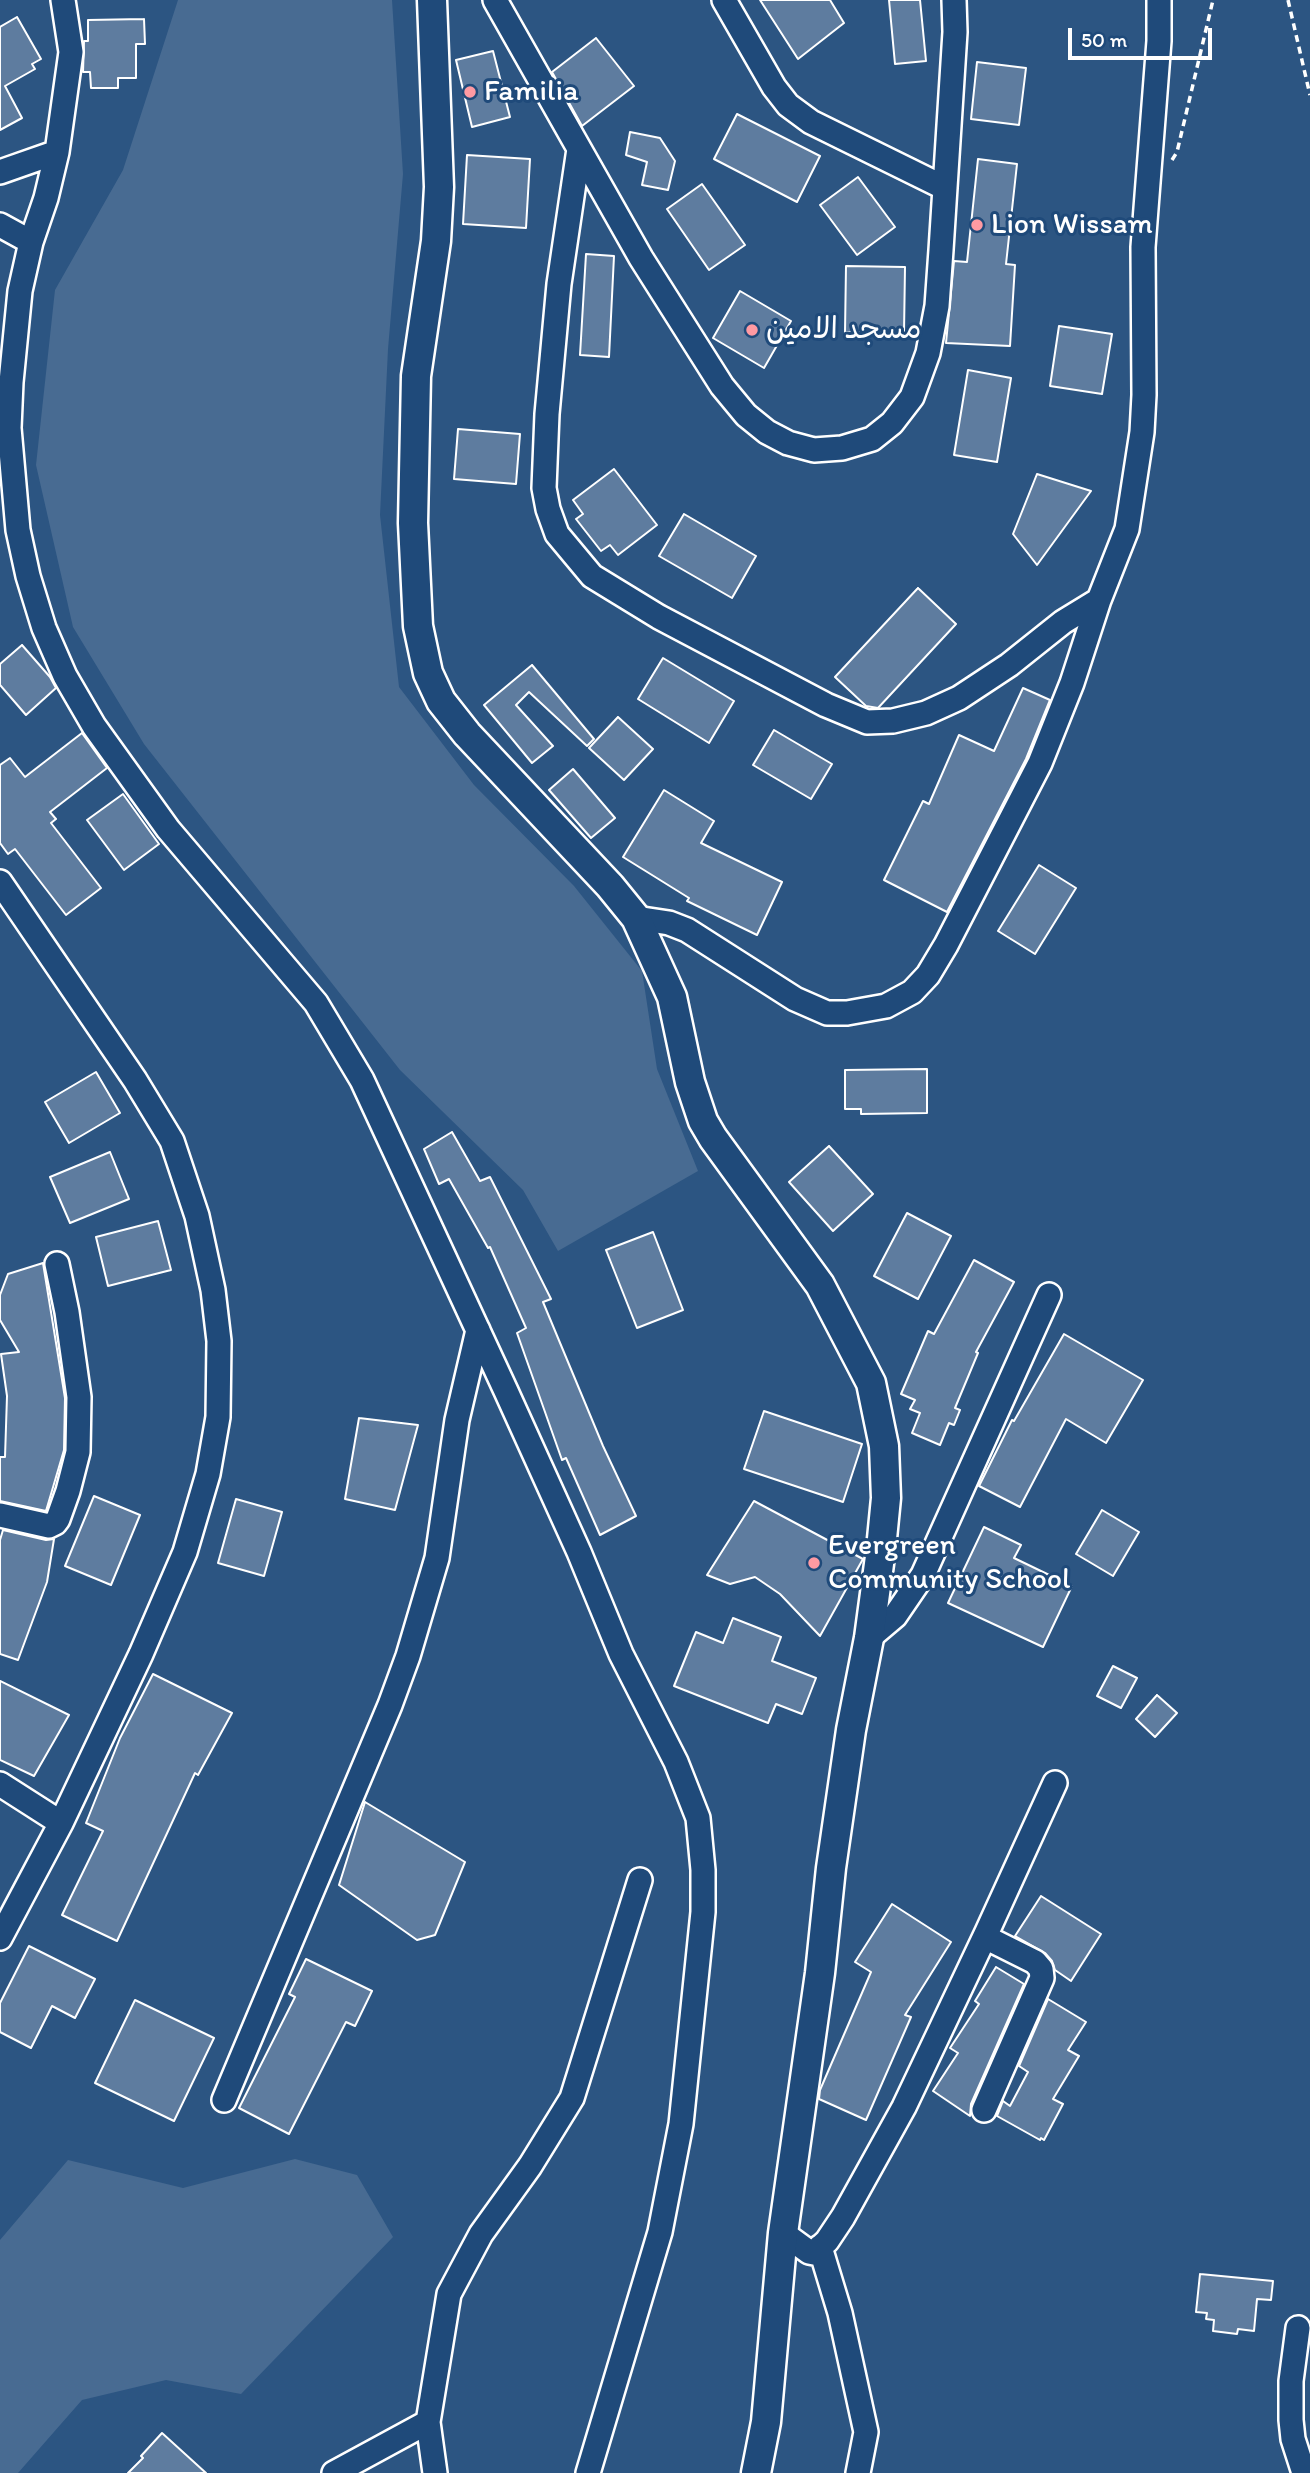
<!DOCTYPE html>
<html>
<head>
<meta charset="utf-8">
<style>
	body { margin:0 }
	#map { position:relative; width:1310px; height:2473px; overflow:hidden; background:#2c5582; font-family:Itim,sans-serif }
	canvas { display:block }
	.scale { position:absolute; left:1068px; top:28px; width:144px; height:32px; box-sizing:border-box; border:4px solid #fff; border-top:0; padding-left:9px; font-size:21px; line-height:24px; white-space:nowrap; color:#fff; -webkit-text-stroke:5px #1f4a7a; paint-order:stroke }
</style>
</head>
<body>
<div id="map">
<canvas width="1310" height="2473"></canvas>
<div class="scale">50 m</div>
</div>
<script>
const c = document.querySelector('canvas').getContext('2d');
c.lineJoin = 'round';
function fill(path, color) {
  c.fillStyle = color;
  c.fill(path, 'evenodd');
}
function shape(rows) {
  const path = new Path2D();
  for (const r of rows) {
    path.moveTo(r[0], r[1]);
    for (let i = 2; i < r.length; i += 2) path.lineTo(r[i], r[i + 1]);
  }
  return path;
}
function stroke(path, color, width, dash) {
  c.strokeStyle = color;
  c.lineWidth = width;
  c.lineCap = dash ? 'butt' : 'round';
  c.setLineDash(dash || []);
  c.stroke(path);
}
function label(font, color, halo, rows, align = 'center') {
  c.font = font + ' Itim,"Playpen Sans Arabic",sans-serif';
  c.lineWidth = 6;
  c.setLineDash([]);
  c.textBaseline = 'middle';
  c.strokeStyle = halo;
  c.fillStyle = color;
  for (const [text, x, y, turn = 0] of rows) {
    c.save();
    c.translate(x, y);
    c.rotate((+turn || 0) * Math.PI / 180);
    c.textAlign = isNaN(turn) ? turn : align;
    if (halo) c.strokeText(text, 0, 0);
    c.fillText(text, 0, 0);
    c.restore();
  }
}
const green = shape([
	[178,0,392,0,403,174,388,349,380,515,399,687,474,785,574,886,642,971,657,1069,698,1171,558,1251,523,1190,400,1070,144,744,73,627,36,465,55,290,123,170],
	[295,2159,357,2175,393,2237,241,2394,166,2380,82,2400,18,2473,0,2473,0,2240,68,2160,183,2188]
]);
const building = shape([
	[760,0,830,0,844,23,798,59,760,0],
	[889,0,920,0,926,61,895,64,889,0],
	[17,17,41,59,32,64,35,69,5,86,22,118,0,130,0,27,17,17],
	[144,19,145,44,136,44,136,78,118,78,118,88,91,88,90,72,83,72,84,41,88,41,88,20,144,19],
	[596,38,634,86,582,126,552,72,596,38],
	[493,51,510,117,472,127,456,60,493,51],
	[977,62,1026,68,1019,125,971,119,977,62],
	[737,114,820,156,797,202,714,159,737,114],
	[630,132,660,138,675,161,668,190,642,185,647,162,626,155,630,132],
	[467,155,530,159,526,228,463,224,467,155],
	[978,159,1017,164,1006,264,1015,265,1010,346,946,343,954,261,967,262,978,159],
	[858,177,895,227,857,255,820,205,858,177],
	[702,184,745,245,709,270,667,209,702,184],
	[586,254,614,256,609,357,580,355,586,254],
	[846,266,905,267,904,333,845,332,846,266],
	[740,291,791,321,764,368,713,338,740,291],
	[1059,326,1112,334,1102,394,1050,386,1059,326],
	[968,370,1011,378,997,462,954,455,968,370],
	[458,429,520,434,516,484,454,479,458,429],
	[614,469,657,525,618,555,610,545,601,551,576,519,583,514,573,500,614,469],
	[1037,474,1091,491,1037,565,1013,534,1037,474],
	[684,514,756,556,732,598,659,556,684,514],
	[918,588,956,624,878,708,866,706,835,677,918,588],
	[22,645,50,677,56,688,26,715,0,685,0,664,22,645],
	[663,658,734,701,709,743,638,699,663,658],
	[532,665,594,739,587,746,529,692,516,705,553,746,532,763,484,705,532,665],
	[1023,688,1050,700,1026,759,947,912,884,880,923,801,929,804,959,735,994,751,1023,688],
	[618,717,653,749,624,780,589,748,618,717],
	[774,730,832,764,811,799,753,765,774,730],
	[82,733,107,768,50,812,56,819,51,823,101,888,66,915,15,849,8,854,0,843,0,765,10,758,25,777,82,733],
	[573,769,615,818,591,838,549,790,573,769],
	[664,790,714,821,701,843,782,882,757,935,687,901,689,898,623,857,664,790],
	[123,794,159,844,124,870,87,820,123,794],
	[1039,865,1076,888,1035,954,998,931,1039,865],
	[927,1069,927,1113,861,1114,861,1109,845,1109,845,1070,927,1069],
	[96,1072,120,1113,69,1143,45,1102,96,1072],
	[452,1132,480,1181,490,1177,551,1299,543,1302,603,1446,636,1516,600,1535,566,1458,562,1460,517,1333,526,1328,490,1247,488,1248,449,1179,439,1184,424,1149,452,1132],
	[829,1146,873,1194,833,1231,789,1182,829,1146],
	[110,1152,129,1199,70,1223,50,1177,110,1152],
	[907,1213,951,1236,918,1299,874,1276,907,1213],
	[158,1221,171,1270,108,1286,96,1237,158,1221],
	[653,1232,683,1310,637,1328,606,1250,653,1232],
	[974,1260,1014,1282,976,1352,978,1353,955,1408,960,1410,954,1425,949,1423,940,1445,912,1433,920,1413,910,1409,915,1400,901,1394,928,1331,934,1334,974,1260],
	[43,1263,65,1398,64,1450,46,1511,0,1501,0,1457,5,1457,7,1396,1,1354,19,1352,0,1320,0,1295,8,1274,43,1263],
	[1064,1334,1143,1380,1106,1443,1066,1419,1020,1507,979,1486,1012,1420,1014,1421,1064,1334],
	[764,1411,862,1444,843,1502,744,1469,764,1411],
	[359,1418,418,1425,395,1510,345,1499,359,1418],
	[94,1496,140,1515,111,1585,65,1566,94,1496],
	[236,1499,282,1512,264,1576,218,1563,236,1499],
	[754,1501,863,1559,820,1636,780,1594,755,1577,730,1584,707,1575,754,1501],
	[1102,1510,1139,1532,1113,1576,1076,1554,1102,1510],
	[984,1527,1021,1545,1014,1558,1072,1586,1043,1647,948,1603,984,1527],
	[3,1530,46,1540,54,1539,47,1582,18,1660,0,1654,0,1540,3,1530],
	[733,1618,781,1637,772,1661,816,1678,802,1714,776,1704,768,1723,674,1686,696,1632,723,1643,733,1618],
	[1113,1666,1137,1678,1121,1708,1097,1696,1113,1666],
	[153,1674,232,1713,198,1775,195,1773,117,1941,62,1915,103,1831,86,1823,120,1738,153,1674],
	[0,1681,69,1715,34,1776,0,1760,0,1681],
	[1157,1695,1177,1713,1155,1737,1136,1719,1157,1695],
	[365,1802,465,1862,435,1935,417,1940,339,1885,365,1802],
	[1041,1896,1101,1934,1071,1981,1055,1970,1052,1961,1045,1953,1015,1936,1041,1896],
	[892,1904,951,1942,905,2015,911,2017,866,2120,819,2099,820,2090,871,1972,855,1962,892,1904],
	[29,1946,95,1979,75,2018,52,2006,31,2048,0,2032,0,2003,29,1946],
	[306,1959,372,1991,355,2026,346,2022,289,2134,239,2108,295,1997,289,1994,306,1959],
	[996,1967,1024,1984,971,2104,970,2116,933,2091,958,2053,950,2048,979,2004,975,2001,996,1967],
	[1048,1999,1086,2022,1068,2050,1079,2056,1053,2099,1063,2104,1044,2140,1041,2138,1040,2140,997,2116,1003,2101,1010,2106,1028,2072,1019,2066,1048,1999],
	[135,2000,214,2038,174,2121,95,2083,135,2000],
	[1200,2274,1273,2281,1271,2300,1257,2299,1254,2331,1238,2329,1237,2334,1213,2331,1214,2320,1206,2319,1207,2313,1196,2312,1200,2274],
	[162,2433,206,2473,128,2473,143,2458,141,2456,162,2433]
]);
const path = shape([
	[1288,0,1310,95],
	[1172,160,1177,152,1213,0]
]);
const minor = shape([
	[63,0,71,52,57,152,46,198,31,242,20,291,11,382,9,428,18,530,28,576,44,628,65,676,94,726,168,829,316,1003,362,1080,506,1391,579,1552,621,1654,676,1762,698,1818,703,1870,703,1912,681,2124,660,2232,588,2473],
	[495,0,641,258,722,386,746,415,767,432,788,443,814,450,842,448,872,439,892,423,912,397,928,353,937,306,941,250,955,32,954,0],
	[724,0,774,87,788,105,811,122,945,188],
	[579,149,559,284,547,414,544,488,548,509,557,534,592,576,659,617,826,705,867,722,893,721,926,713,959,698,1009,665,1063,622,1099,600],
	[0,172,57,152],
	[0,225,31,242],
	[0,882,135,1080,172,1141,197,1216,213,1290,219,1341,218,1417,208,1474,185,1552,141,1654,61,1823,0,1938],
	[636,918,669,923,687,930,795,999,827,1013,847,1013,886,1006,912,992,928,975,946,945,1040,763,1072,683,1099,600,1127,529,1142,432,1144,395,1143,247,1159,41,1159,0],
	[0,1515,49,1526,55,1523,58,1519,68,1491,78,1452,79,1397,67,1312,57,1264],
	[869,1638,895,1616,923,1575,1049,1295],
	[0,1784,61,1823],
	[224,2100,390,1705,408,1656,437,1558,457,1420,478,1330],
	[984,2110,1042,1978,1041,1969,1035,1962,985,1937],
	[783,2233,809,2252,814,2253,827,2241,843,2217,904,2107,987,1932,1055,1783],
	[820,2247,840,2313,866,2432,858,2473],
	[1298,2328,1291,2381,1291,2420,1293,2439,1304,2473],
	[334,2473,428,2422],
	[435,2473,428,2422,449,2294,481,2234,530,2166,572,2098,640,1880]
]);
const tertiary = shape([
	[432,0,439,187,436,241,416,376,413,523,418,626,428,673,441,701,467,734,610,886,636,918,672,997,690,1082,703,1121,713,1138,820,1285,871,1383,884,1446,886,1498,881,1549,869,1638,851,1730,831,1868,820,1973,783,2233,766,2422,756,2473]
]);
const markers = [
	[470,92,7,"#ff9aa2"],
	[977,225,7,"#ff9aa2"],
	[752,330,7,"#ff9aa2"],
	[814,1563,7,"#ff9aa2"]
];
const poiNames = [
	["Familia",484,92],
	["Lion Wissam",991,225],
	["مسجد الامين",766,330],
	["Evergreen",828,1546],
	["Community School",828,1580]
];
fill(green, '#486b92');
fill(building, '#5e7c9f');
stroke(building, '#fff', 2);
stroke(minor, '#fff', 28);
stroke(tertiary, '#fff', 33);
stroke(path, '#fff', 3.5, [7, 5]);
stroke(minor, '#1f4a7a', 23);
stroke(tertiary, '#1f4a7a', 28);
for (const [x, y, r, color] of markers) {
  const dot = new Path2D();
  dot.arc(x, y, r, 0, 2 * Math.PI);
  c.fillStyle = color;
  c.fill(dot);
  stroke(dot, '#1f4a7a', 2.5);
}
label('30px', '#fff', '#1f4a7a', poiNames, 'left');
</script>
</body>
</html>
